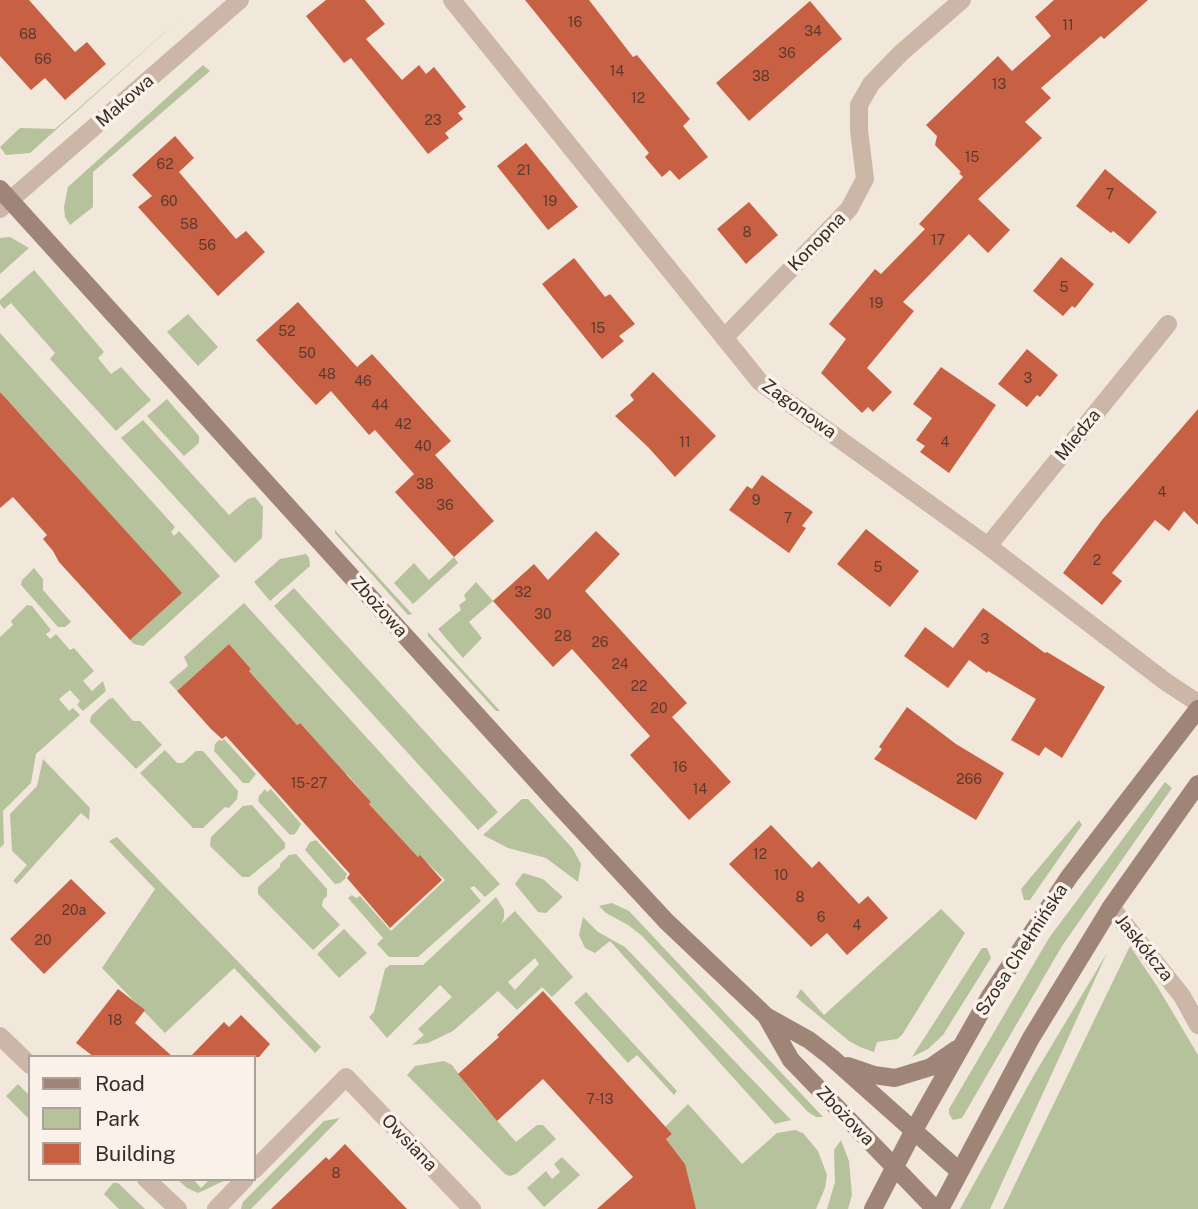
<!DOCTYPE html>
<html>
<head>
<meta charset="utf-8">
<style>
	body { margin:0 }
	#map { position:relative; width:1198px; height:1209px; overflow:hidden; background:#f2e7db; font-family:"Public Sans",sans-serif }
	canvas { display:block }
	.legend { position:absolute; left:28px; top:1055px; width:228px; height:126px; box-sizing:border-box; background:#faf1e8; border:2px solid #aca29b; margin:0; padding:9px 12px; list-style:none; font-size:21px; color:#372c28 }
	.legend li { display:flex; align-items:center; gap:14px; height:35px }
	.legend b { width:35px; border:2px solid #aca29b }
</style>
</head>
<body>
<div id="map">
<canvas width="1198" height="1209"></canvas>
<ul class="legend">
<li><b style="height:9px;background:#9e8578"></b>Road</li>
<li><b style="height:19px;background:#b6c29b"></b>Park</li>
<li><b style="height:19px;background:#c86144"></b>Building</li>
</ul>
</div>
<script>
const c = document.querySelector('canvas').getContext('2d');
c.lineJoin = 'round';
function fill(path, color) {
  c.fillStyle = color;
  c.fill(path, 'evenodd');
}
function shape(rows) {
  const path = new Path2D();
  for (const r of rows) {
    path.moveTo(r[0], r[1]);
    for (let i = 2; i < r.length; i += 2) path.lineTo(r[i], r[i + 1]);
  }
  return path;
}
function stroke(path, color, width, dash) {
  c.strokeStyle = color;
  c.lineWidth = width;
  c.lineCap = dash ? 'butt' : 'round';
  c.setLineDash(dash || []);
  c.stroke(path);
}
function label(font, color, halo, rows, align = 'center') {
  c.font = font + ' "Public Sans",sans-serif';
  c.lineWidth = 7;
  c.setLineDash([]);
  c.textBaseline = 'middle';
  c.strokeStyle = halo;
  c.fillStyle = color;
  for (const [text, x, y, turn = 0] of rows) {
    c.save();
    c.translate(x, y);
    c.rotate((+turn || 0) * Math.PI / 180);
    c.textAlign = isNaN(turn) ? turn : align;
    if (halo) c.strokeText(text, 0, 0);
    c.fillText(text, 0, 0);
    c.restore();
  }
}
const green = shape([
	[183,16,30,153,6,155,0,147,20,128,55,129],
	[203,65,210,71,93,172,93,207,70,225,65,217,64,207,68,187],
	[10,237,29,248,0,274,0,238],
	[34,270,104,352,98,358,111,374,121,367,151,400,116,431,50,359,55,353,11,303,4,309,0,304,0,300],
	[188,314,218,347,198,366,167,332],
	[0,333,175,527,171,532,174,536,179,531,220,576,143,646,134,644,130,640,129,535,21,415,0,397,2,394,0,392],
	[167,399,199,436,199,443,184,456,147,416],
	[143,420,229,515,248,499,255,497,263,507,262,538,235,563,121,438],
	[335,530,412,614,408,615,335,533],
	[306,554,309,558,310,566,270,601,254,582,280,559],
	[454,557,458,563,413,604,394,583,414,563,429,580],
	[34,568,43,579,43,590,71,622,65,627,58,627,21,585,22,580],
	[476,582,493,601,469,622,482,638,463,658,438,629,461,610,459,605,466,600,464,595],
	[294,588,498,812,478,830,274,606],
	[244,603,500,884,485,897,474,886,470,888,481,901,418,957,389,957,377,944,383,938,348,898,352,895,356,898,360,896,391,931,445,880,420,856,418,857,369,804,371,802,347,774,344,776,300,723,297,725,249,671,251,669,229,644,177,691,169,682,188,666,184,657],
	[27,605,32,606,51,630,46,634,50,639,56,634,70,650,74,648,94,671,83,681,92,691,103,681,106,691,83,711,77,705,80,701,70,690,59,699,69,711,73,708,80,715,36,754,31,783,3,811,4,844,0,848,0,637,13,625,11,621],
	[428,632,500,711,496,711,428,636],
	[113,698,133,721,140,721,162,745,136,769,90,722,91,716,109,699],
	[224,739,256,774,249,783,243,783,214,751,215,744,219,740,222,741],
	[165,750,177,763,183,763,196,751,203,751,238,791,237,799,229,808,225,807,203,828,193,828,140,773],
	[43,759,90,808,89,820,81,813,17,884,13,881,27,865,12,851,10,814,37,786],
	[1165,782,1172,788,1062,946,962,1118,953,1120,949,1114,949,1109,1049,938],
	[265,789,267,792,271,789,301,824,295,834,290,835,258,801,259,796],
	[522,799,528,799,573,849,581,864,578,882,546,858,508,848,483,835],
	[252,805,285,843,285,848,249,877,242,877,210,846,211,837,243,806],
	[1079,820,1082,825,1030,900,1024,900,1021,889],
	[117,837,321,1047,315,1053,234,968,165,1033,102,968,155,889,109,841],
	[316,840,347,874,345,879,340,883,335,884,305,850,310,842],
	[296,854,327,889,327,896,323,900,322,906,340,925,313,950,258,894,258,887,280,867,280,864,289,855],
	[523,873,543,879,563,897,546,913,538,912,515,884],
	[496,897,504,910,504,918,501,924,515,911,573,977,552,997,542,987,517,1010,498,991,453,1031,428,1043,412,1045,424,1035,418,1029,452,997,440,985,387,1038,369,1017,374,1012,385,969,390,965,423,965],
	[535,958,539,964,515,990,508,982],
	[612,903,629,911,823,1117,816,1117,808,1112,641,935,628,925,606,913,599,906],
	[941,909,965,933,902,1035,897,1039,877,1042,874,1052,860,1047,849,1041,796,997,801,989,824,1015],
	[583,917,598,932,625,947,791,1120,775,1124,610,941,595,953,585,948,579,935],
	[344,929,367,953,339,978,317,954],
	[1130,946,1157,986,1198,1055,1198,1209,1003,1209],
	[982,948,987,948,991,958,943,1035,928,1049,912,1057],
	[1107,953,990,1209,960,1209,1034,1075],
	[586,992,677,1091,674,1095,637,1055,628,1063,574,1003],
	[444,1061,452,1065,476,1097,516,1142,537,1125,543,1125,556,1139,516,1174,510,1176,505,1174,407,1075,415,1066],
	[18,1084,30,1096,30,1120,6,1096],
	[688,1104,742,1164,777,1133,795,1130,803,1133,818,1151,827,1175,825,1188,816,1209,690,1209,679,1169,685,1164,666,1139,672,1134,665,1127],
	[340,1118,251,1209,241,1209,243,1202,324,1121],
	[841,1140,849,1161,852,1195,848,1209,827,1209,835,1182,834,1150],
	[562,1157,580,1175,544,1207,527,1188,546,1171,552,1179,560,1172,554,1164],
	[177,1179,193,1179,201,1188,210,1179,228,1179,198,1193,187,1188],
	[113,1183,118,1183,145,1209,119,1209,104,1194]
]);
const building = shape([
	[0,0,29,0,75,52,87,42,106,64,65,100,45,78,31,90,0,56],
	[326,0,365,0,385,24,366,39,402,80,419,65,426,74,434,67,466,107,458,113,463,119,445,133,449,138,428,154,351,58,344,63,306,16],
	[525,0,589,0,633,57,637,55,690,119,683,126,708,157,679,180,670,170,662,177,645,157,649,153],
	[1054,0,1148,0,1104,39,1101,36,1041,88,1051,98,1025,122,1042,138,978,199,1010,230,988,253,969,234,903,302,914,311,867,368,892,392,873,412,868,407,862,413,821,373,846,339,829,324,875,269,881,274,925,229,919,224,963,177,959,173,961,172,935,145,937,136,926,125,998,56,1012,71,1051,36,1035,17],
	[810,1,842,39,749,121,716,83],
	[175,136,194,158,179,172,236,239,246,231,265,252,218,296,138,207,152,196,132,175],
	[526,143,578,207,548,230,497,166],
	[1105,169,1157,212,1129,244,1113,231,1111,233,1076,206],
	[749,202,778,235,746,264,717,229],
	[1061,257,1094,284,1075,308,1072,306,1063,316,1033,291],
	[574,258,605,297,610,294,635,324,619,336,624,341,602,359,542,284],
	[298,302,357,367,372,354,451,441,435,455,494,521,454,557,395,492,414,474,375,430,369,435,331,391,316,405,256,340],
	[1027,349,1058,375,1040,397,1037,395,1027,407,998,384],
	[941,367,996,405,949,473,920,452,925,446,916,440,932,418,913,404],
	[653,372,716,436,675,477,648,447,615,416,634,400,630,395],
	[0,392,182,593,130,640,59,562,53,551,43,539,47,535,13,497,0,508],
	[1198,409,1198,525,1184,511,1169,531,1155,520,1112,573,1122,581,1102,605,1063,573,1102,520],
	[762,475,813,512,802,526,806,528,789,553,729,510,747,486,752,489],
	[866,529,919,571,890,607,837,564],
	[596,531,620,554,585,591,687,703,672,717,731,782,689,820,630,755,650,736,572,649,553,667,493,601,534,564,548,580],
	[983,608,1045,653,1047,652,1105,687,1062,758,1045,747,1039,756,1011,740,1036,699,988,671,987,673,969,660,948,688,904,656,925,627,953,648],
	[229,644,251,669,249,671,297,725,300,723,371,802,369,804,418,857,420,855,442,880,390,928,347,878,350,874,226,736,222,739,211,729,177,691],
	[907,707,956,744,1004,773,976,820,874,759,882,749,879,747],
	[771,825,812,868,819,861,859,904,868,896,888,918,847,955,827,933,811,947,729,864],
	[71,879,106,913,44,974,10,939],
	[118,989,145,1010,135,1023,173,1057,94,1057,76,1043],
	[543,991,672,1134,666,1139,685,1164,696,1209,597,1209,633,1177,543,1079,497,1121,458,1074,499,1037,497,1035],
	[241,1015,270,1044,259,1057,190,1057,224,1022,229,1027],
	[345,1144,407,1209,271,1209,326,1157,329,1160]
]);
const street = shape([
	[452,0,760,382,988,546,1166,682,1198,703],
	[0,209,240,0],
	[724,338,849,209,865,179,859,130,859,105,871,84,901,53,962,0],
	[988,546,1168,324],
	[1111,907,1182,996,1198,1025],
	[0,1036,30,1065],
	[254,1170,346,1077,472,1209],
	[146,1179,178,1209],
	[216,1209,245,1179]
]);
const secondary = shape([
	[0,189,553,799,666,921,766,1016,809,1040,831,1057,959,1171],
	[766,1016,791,1060,935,1209],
	[848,1066,874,1075,895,1078,931,1067,957,1049],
	[873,1209,914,1130,990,996,1069,877,1198,709],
	[940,1209,1031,1038,1111,907,1198,784]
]);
const numberNames = [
	["16",575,23],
	["11",1068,26],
	["34",813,32],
	["68",28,35],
	["36",787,54],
	["66",43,60],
	["14",617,72],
	["38",761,77],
	["13",999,85],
	["12",638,99],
	["23",433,121],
	["15",972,158],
	["62",165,165],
	["21",524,171],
	["7",1110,195],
	["60",169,202],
	["19",550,202],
	["58",189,225],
	["8",747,233],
	["17",938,241],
	["56",207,246],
	["5",1064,288],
	["19",876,304],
	["15",598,329],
	["52",287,332],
	["50",307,354],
	["48",327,375],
	["3",1028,379],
	["46",363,382],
	["44",380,406],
	["42",403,425],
	["11",685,443],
	["4",945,443],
	["40",423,447],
	["38",425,485],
	["4",1162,493],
	["9",756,501],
	["36",445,506],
	["7",788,519],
	["2",1097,561],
	["5",878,568],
	["32",523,593],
	["30",543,615],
	["28",563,637],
	["3",985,640],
	["26",600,643],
	["24",620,665],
	["22",639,687],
	["20",659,709],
	["16",680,768],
	["266",969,780],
	["15-27",309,784],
	["14",700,790],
	["12",760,855],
	["10",781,876],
	["8",800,898],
	["20a",74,911],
	["6",821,918],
	["4",857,926],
	["20",43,941],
	["18",115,1021],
	["7-13",600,1100],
	["8",336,1174]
];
const streetNames = [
	["Makowa",125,101,-41],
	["Konopna",817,242,-46],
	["Zagonowa",799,409,36],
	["Miedza",1078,435,-51],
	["Zbożowa",379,607,48],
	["Jaskółcza",1144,948,51],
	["Szosa Chełmińska",1022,950,-57],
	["Zbożowa",845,1116,46],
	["Owsiana",409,1143,46]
];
fill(green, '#b6c29b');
fill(building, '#c86144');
stroke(street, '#cbb6a7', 18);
stroke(secondary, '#9e8578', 18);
label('14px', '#5b392f', null, numberNames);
label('18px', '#372c28', '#faf1e8', streetNames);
</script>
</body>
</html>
